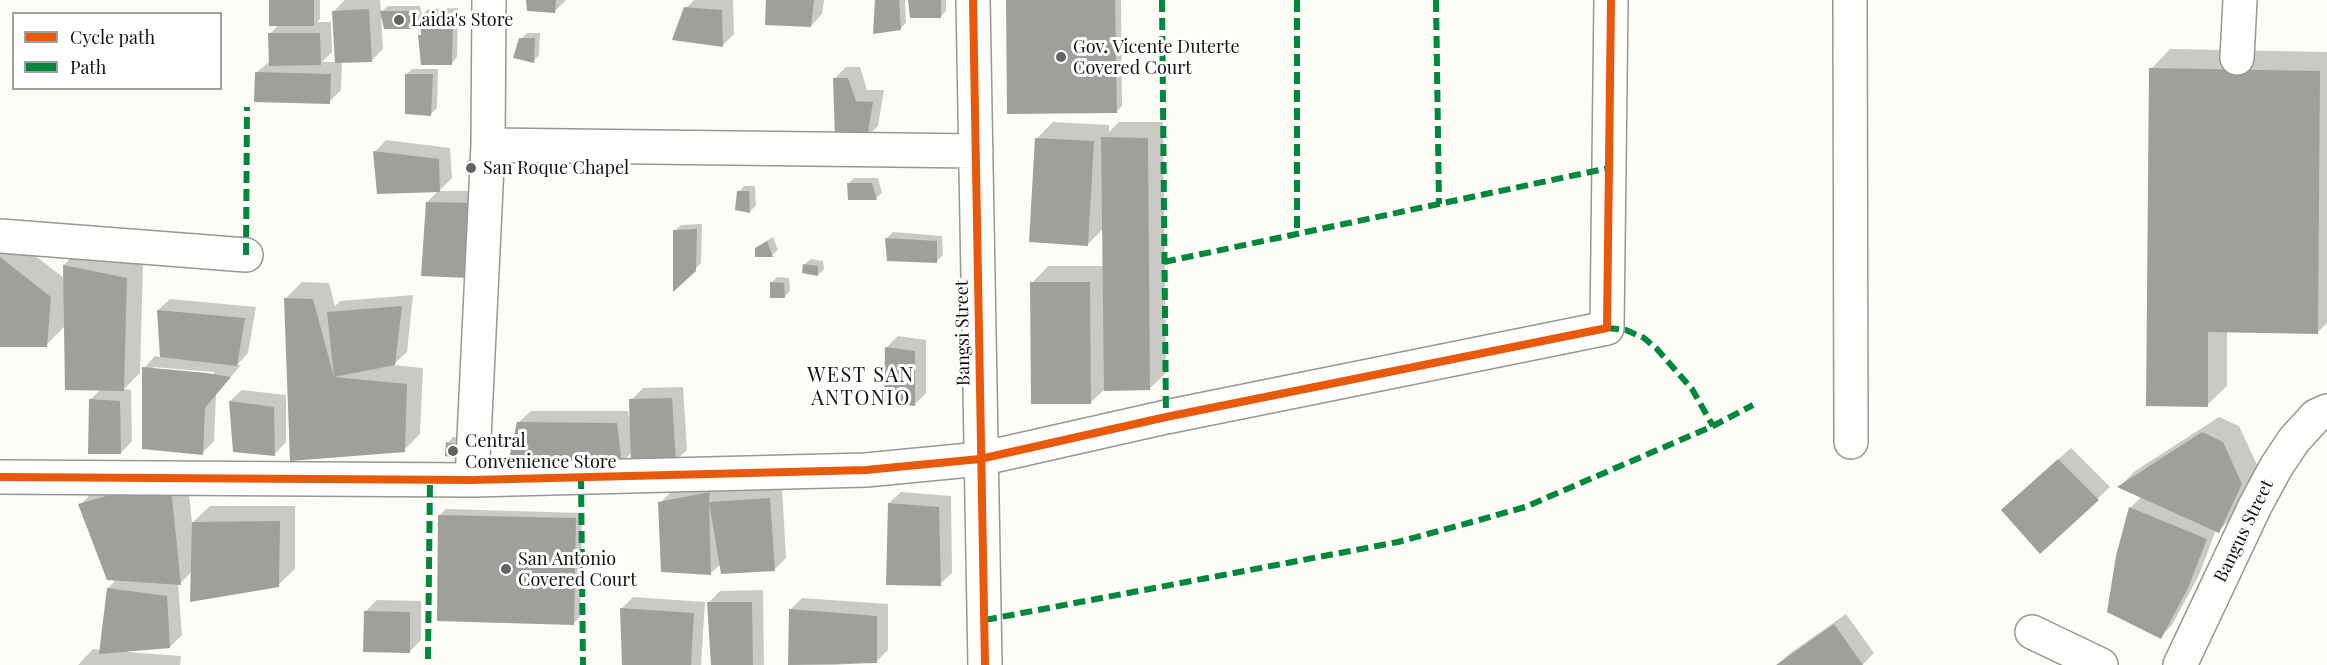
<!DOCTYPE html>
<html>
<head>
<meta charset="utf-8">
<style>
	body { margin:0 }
	#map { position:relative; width:2327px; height:665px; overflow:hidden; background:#fdfcf7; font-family:"Playfair Display",serif }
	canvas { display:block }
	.legend { position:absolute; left:12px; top:12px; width:210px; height:78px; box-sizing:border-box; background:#fff; border:2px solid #a0a0a0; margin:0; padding:8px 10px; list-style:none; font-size:18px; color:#111 }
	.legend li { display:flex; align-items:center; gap:12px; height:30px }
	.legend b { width:30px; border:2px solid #a0a0a0 }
</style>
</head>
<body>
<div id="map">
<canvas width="2327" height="665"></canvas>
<ul class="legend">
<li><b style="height:8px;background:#e8590c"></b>Cycle path</li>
<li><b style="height:8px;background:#00873e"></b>Path</li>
</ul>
</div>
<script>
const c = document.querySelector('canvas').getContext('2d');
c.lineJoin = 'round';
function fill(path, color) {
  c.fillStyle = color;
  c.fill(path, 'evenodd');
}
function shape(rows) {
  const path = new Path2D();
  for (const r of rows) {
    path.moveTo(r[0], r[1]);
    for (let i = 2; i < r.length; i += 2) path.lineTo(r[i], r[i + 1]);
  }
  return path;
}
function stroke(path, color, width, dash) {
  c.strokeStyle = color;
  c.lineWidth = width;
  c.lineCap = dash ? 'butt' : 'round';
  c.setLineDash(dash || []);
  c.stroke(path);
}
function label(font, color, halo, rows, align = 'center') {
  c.font = font + ' "Playfair Display",serif';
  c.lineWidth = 6;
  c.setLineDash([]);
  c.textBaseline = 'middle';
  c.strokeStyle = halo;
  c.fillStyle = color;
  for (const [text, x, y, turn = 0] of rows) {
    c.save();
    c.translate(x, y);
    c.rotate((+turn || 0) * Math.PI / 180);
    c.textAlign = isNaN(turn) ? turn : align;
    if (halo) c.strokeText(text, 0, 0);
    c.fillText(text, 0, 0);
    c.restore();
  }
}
const shadow = shape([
	[270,0,320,0,320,19,317,22,331,22,332,52,322,62,336,62,334,11,345,0,380,0,381,12,388,6,420,6,422,15,428,9,458,8,457,57,452,63,419,36,422,33,422,23,417,28,381,18,383,49,371,61,342,62,341,90,329,102,256,73,270,61,270,34,279,24],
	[527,0,566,0,554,12],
	[694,0,733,0,734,34,722,46,686,8],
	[768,0,824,0,822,14,811,26],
	[876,0,905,0,906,23,900,29],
	[909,0,946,0,946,11,940,17],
	[1007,0,1121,0,1122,106,1116,112],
	[527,33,540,33,539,55,534,61,521,39],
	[2170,49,2327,52,2327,323,2317,333,2227,331,2227,386,2207,405,2151,69],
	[846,67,860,67,867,90,884,90,878,126,866,138,834,79],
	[412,69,438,69,437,108,431,114,406,75],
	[1053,122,1109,125,1109,132,1119,122,1163,122,1166,373,1149,389,1104,390,1090,403,1032,283,1048,266,1104,266,1104,228,1088,244,1036,139],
	[386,140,450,148,452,178,439,191,487,191,481,264,427,202,439,190,375,152],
	[472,156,477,175,468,174,466,162],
	[854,178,878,178,882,193,876,198,848,184],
	[744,186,755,186,756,206,750,211,739,192],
	[702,224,701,263,675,289,675,231,681,225],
	[893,232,942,236,943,255,937,261,887,238],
	[773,237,778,250,772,255,756,248],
	[16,241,64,278,64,265,80,249,143,262,140,373,124,389,131,390,132,441,121,453,91,399,101,389,65,326,46,345,0,345,0,243],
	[811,259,823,261,824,269,818,275,805,264],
	[777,277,789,278,790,291,784,297,771,283],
	[302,282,329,283,335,306,340,301,413,295,407,352,393,365,423,368,420,434,404,450,291,459,285,299],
	[170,299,256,307,248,353,237,365,241,365,216,394,214,441,202,453,144,368,155,356,161,357,158,310],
	[153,367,214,372,214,375,153,370],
	[898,336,926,340,926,393,915,404,886,348],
	[683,387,687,450,675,461,632,452,621,463,519,422,531,411,628,411,629,418,631,417,631,400,643,388],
	[242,390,286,395,286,442,275,454,230,401],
	[2219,417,2239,426,2258,467,2235,515,2218,531,2216,530,2199,575,2172,625,2160,637,2118,556,2131,507,2142,496,2120,486,2135,471],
	[453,437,467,439,467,452,448,443],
	[2071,448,2110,487,2040,552,2015,498],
	[186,463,192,523,210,506,295,506,295,569,278,585,192,571,181,583,178,583,182,635,170,647,128,650,128,652,181,656,180,665,78,665,93,649,101,650,108,588,117,579,80,505,96,489],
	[721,481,721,491,782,487,786,558,774,570,721,564,711,573,660,503,672,491],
	[901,492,951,496,952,573,940,584,889,503],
	[446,509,582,513,580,617,574,623,440,515],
	[763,590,764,665,713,665,708,603,720,591],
	[633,597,705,602,701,665,623,665,621,609],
	[802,598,888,604,888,650,876,662,834,665,790,665,791,609],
	[377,600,421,601,421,640,409,652,365,612],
	[1846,614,1874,653,1862,665,1778,665,1789,654]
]);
const building = shape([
	[269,0,314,0,314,26,269,26],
	[526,0,556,0,555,13,527,11],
	[766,0,814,0,811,27,765,25],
	[875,0,899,0,901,30,873,34],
	[908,0,941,0,941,18,910,18],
	[1006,0,1115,0,1117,113,1007,114],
	[684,7,722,10,723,47,672,40],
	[369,9,372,62,335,63,332,11],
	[380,11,415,11,418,29,384,29],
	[453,14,452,65,421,65,418,35,421,35,420,15],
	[268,33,320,33,321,65,269,66],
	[519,38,535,38,534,63,513,58],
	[2149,68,2320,71,2318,334,2208,332,2208,407,2146,406],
	[255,72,331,74,330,104,254,102],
	[405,74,433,74,431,116,405,114],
	[833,78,848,78,856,101,873,102,867,139,835,137],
	[1101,137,1148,138,1150,390,1104,391],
	[1035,138,1094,141,1088,246,1029,242],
	[373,151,439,159,440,192,377,194],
	[847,183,872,183,877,200,848,200],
	[737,191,749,191,750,213,735,210],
	[426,202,476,203,469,278,421,276],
	[697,229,696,271,673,292,673,230],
	[885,238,937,241,937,263,887,261],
	[767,241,773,257,755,257,755,248],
	[0,257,51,297,47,347,0,347],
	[803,264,818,266,818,276,802,273],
	[63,265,127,278,124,391,65,390],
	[770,282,784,283,785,298,770,298],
	[1030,282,1090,282,1091,404,1031,404],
	[284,298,313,299,334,377,407,384,405,452,290,461],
	[402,306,395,365,334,377,327,312],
	[157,310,245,318,237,366,160,357],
	[885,347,915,351,915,406,884,403],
	[142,367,207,373,231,377,205,408,203,455,142,449],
	[672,398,676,463,631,464,629,399],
	[89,399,120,401,121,454,88,454],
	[229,401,274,407,275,456,233,452],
	[517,422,617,423,622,465,509,458],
	[2202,432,2223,442,2242,484,2219,533,2117,487],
	[446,442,462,445,462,459,445,456],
	[2058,459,2099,500,2040,554,2001,510],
	[170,478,181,585,107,580,78,504],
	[710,492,709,502,770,498,775,571,721,574,709,502,711,575,661,572,658,502],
	[888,503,939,507,941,586,886,585],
	[2129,507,2207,539,2188,588,2161,639,2107,612,2116,556],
	[438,515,576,518,574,625,437,621],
	[280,521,279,587,190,602,192,522],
	[107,588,167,596,170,648,99,654],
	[707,602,752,602,753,665,711,665],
	[620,608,694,613,691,665,622,665],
	[789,609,877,616,877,663,788,665],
	[364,611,410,612,410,653,363,652],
	[1834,624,1863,665,1776,665]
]);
const minor = shape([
	[973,0,985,665],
	[1850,0,1851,442],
	[2237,58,2240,0],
	[488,145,976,151],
	[0,236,246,255],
	[0,477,472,480,866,470,980,459,1166,417,1607,328,1611,0],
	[472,480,488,145,489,0],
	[2032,632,2101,665],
	[2180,665,2255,506,2276,467,2294,440,2316,416,2327,411]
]);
const quiet = shape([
	[1162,0,1166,417],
	[1297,0,1297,234],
	[1436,0,1439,204],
	[246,255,247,107],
	[1164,262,1609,168],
	[1607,328,1626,330,1644,338,1657,349,1692,389,1713,426],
	[581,477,583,665],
	[985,620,1398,542,1472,522,1525,507,1713,426,1753,405],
	[428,659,430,479]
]);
const cycleway = shape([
	[973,0,985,665],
	[0,477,472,480,866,470,980,459,1166,417,1607,328,1611,0]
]);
const markers = [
	[399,20,6,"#646362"],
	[1061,57,6,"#646362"],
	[471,168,6,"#646362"],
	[453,451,6,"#646362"],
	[506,569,6,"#646362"]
];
const poiNames = [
	["Laida's Store",411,20],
	["Gov. Vicente Duterte",1073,47],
	["Covered Court",1073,68],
	["San Roque Chapel",483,168],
	["Central",465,441],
	["Convenience Store",465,462],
	["San Antonio",518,559],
	["Covered Court",518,580]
];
const streetNames = [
	["Bangsi Street",963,333,-91],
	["Bangus Street",2244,531,-64]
];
const neighbourhoodNames = [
	["WEST SAN",861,376],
	["ANTONIO",861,399]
];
fill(shadow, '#0003');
fill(building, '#a19f9c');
stroke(minor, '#979795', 36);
stroke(minor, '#fffffe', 33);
stroke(quiet, '#00873e', 6, [12, 6]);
stroke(cycleway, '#e8590c', 8);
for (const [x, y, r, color] of markers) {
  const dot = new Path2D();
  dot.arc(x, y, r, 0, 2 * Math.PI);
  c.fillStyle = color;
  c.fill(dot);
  stroke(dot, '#fff', 2);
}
label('18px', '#111', '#fff', poiNames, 'left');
label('18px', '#111', '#fff', streetNames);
c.letterSpacing = '1.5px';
label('20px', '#111', '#fff', neighbourhoodNames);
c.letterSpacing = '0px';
</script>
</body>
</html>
